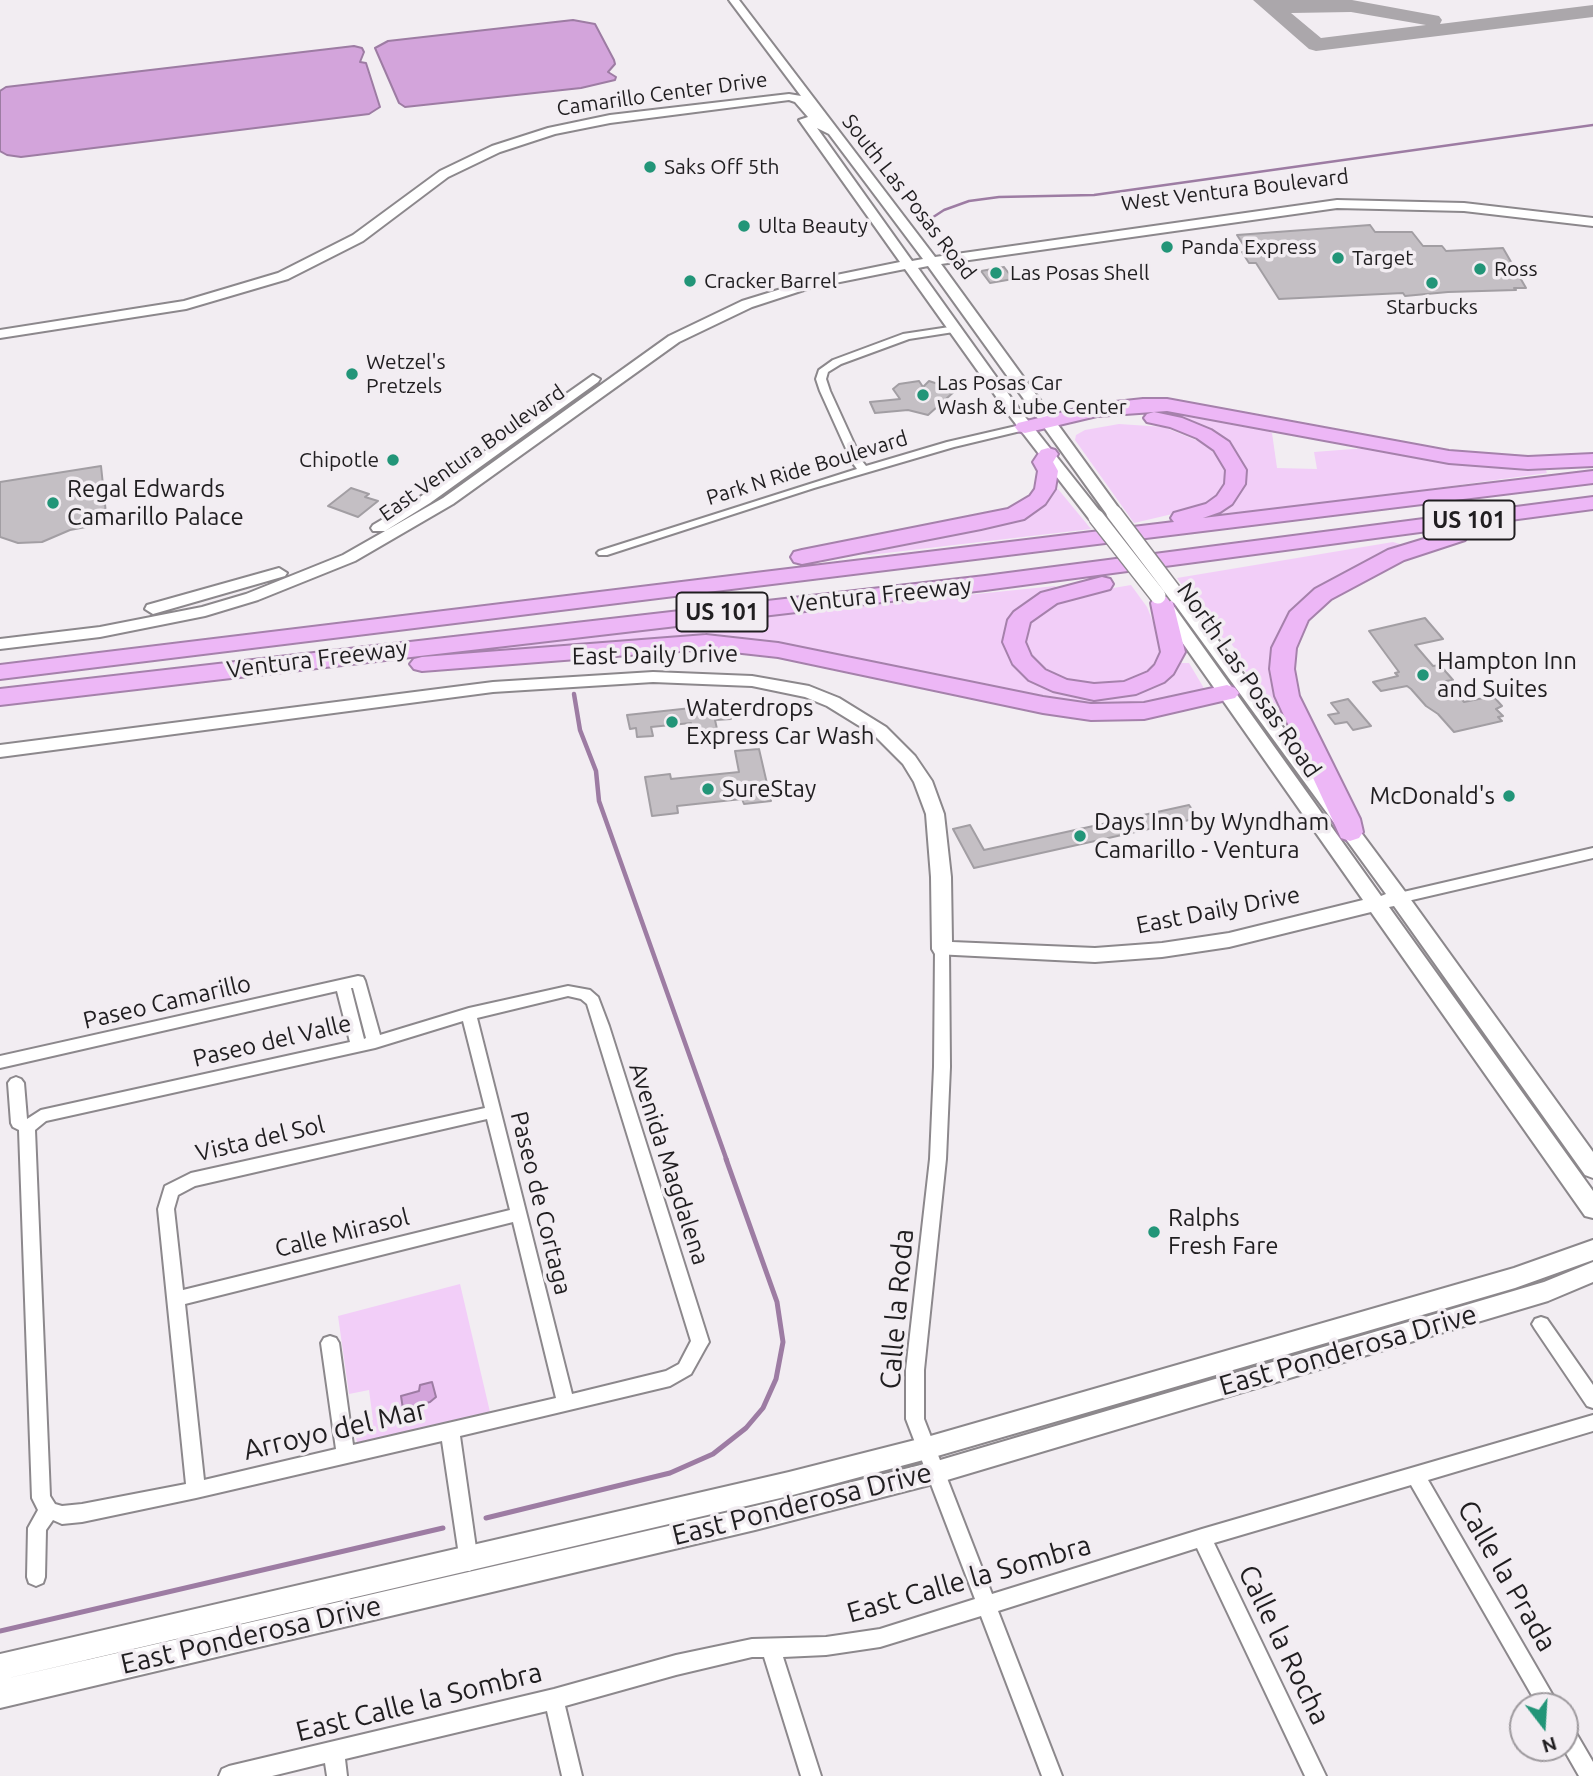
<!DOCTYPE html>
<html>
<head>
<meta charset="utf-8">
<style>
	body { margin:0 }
	#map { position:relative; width:1593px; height:1776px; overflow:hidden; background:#f2edf2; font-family:Ubuntu,sans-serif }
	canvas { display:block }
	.north { position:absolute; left:1509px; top:1692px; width:70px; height:70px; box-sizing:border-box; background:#f2edf2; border:2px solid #9e9a9e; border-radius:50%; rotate:163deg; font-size:19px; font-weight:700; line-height:28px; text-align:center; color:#201e20 }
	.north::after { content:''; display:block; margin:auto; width:24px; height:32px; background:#229578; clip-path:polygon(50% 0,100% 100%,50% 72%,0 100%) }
</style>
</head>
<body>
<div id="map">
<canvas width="1593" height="1776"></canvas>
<div class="north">N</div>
</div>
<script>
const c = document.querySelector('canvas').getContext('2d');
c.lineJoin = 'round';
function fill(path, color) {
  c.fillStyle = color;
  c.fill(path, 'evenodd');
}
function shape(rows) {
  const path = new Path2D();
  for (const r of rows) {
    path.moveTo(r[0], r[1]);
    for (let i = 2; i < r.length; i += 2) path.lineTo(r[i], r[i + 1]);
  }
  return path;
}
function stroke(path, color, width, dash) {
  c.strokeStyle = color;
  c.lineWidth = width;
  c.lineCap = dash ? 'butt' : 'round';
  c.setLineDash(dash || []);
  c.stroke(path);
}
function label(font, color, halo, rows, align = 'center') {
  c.font = font + ' Ubuntu,sans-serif';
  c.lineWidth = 7;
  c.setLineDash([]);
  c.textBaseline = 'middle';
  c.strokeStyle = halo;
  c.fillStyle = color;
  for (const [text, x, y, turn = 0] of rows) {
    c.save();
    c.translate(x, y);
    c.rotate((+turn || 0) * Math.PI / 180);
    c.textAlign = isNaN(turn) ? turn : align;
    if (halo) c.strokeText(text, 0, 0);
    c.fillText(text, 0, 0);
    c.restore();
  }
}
const green = shape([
	[1184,414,1264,428,1272,433,1277,468,1317,469,1314,452,1366,448,1479,466,1545,468,1547,473,1224,517,1217,510,1241,471,1176,421],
	[1119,424,1164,427,1205,444,1224,463,1226,477,1222,491,1198,508,1134,523,1075,440,1076,435,1085,430],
	[1058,489,1091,529,869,555,857,553,958,532],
	[1393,542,1403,545,1295,611,1285,714,1279,715,1245,670,1243,660,1230,642,1218,635,1177,578],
	[1131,585,1147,607,1159,637,1160,660,1146,675,1127,683,1082,685,1047,673,1032,661,1023,638,1034,617,1057,602,1090,592],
	[1055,586,1059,590,1036,599,1010,653,1099,697,1144,692,1165,680,1179,663,1189,663,1205,690,1131,704,1071,702,776,644,474,656,476,649,703,622],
	[460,1284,490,1412,357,1443,354,1425,373,1420,369,1390,349,1394,338,1316]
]);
const water = shape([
	[573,20,595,24,614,60,615,64,608,72,616,77,615,80,581,88,405,107,399,103,375,48,388,41,573,20],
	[354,46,362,48,364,52,360,62,366,63,380,107,369,114,21,157,7,155,0,151,0,91,6,87,354,46],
	[432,1382,436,1397,430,1402,403,1409,401,1396,419,1391,420,1385,432,1382]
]);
const streamFar2 = shape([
	[921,225,944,210,969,201,999,197,1094,195,1593,125]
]);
const streamFar1 = shape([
	[574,694,580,730,596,771,599,801,727,1161]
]);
const stream = shape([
	[486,1518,670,1473,713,1454,746,1428,763,1408,776,1379,783,1342,777,1302,726,1159],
	[0,1631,443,1528]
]);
const taxiway = shape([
	[1253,0,1352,0,1439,16,1442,20,1440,24,1593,5,1593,17,1316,51,1309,49,1253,0],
	[1351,12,1426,25,1321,38,1291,13,1351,12]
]);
const building = shape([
	[1370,225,1375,232,1412,232,1423,246,1442,246,1446,251,1503,248,1526,288,1514,288,1516,290,1448,292,1405,296,1403,293,1279,299,1256,263,1249,263,1242,252,1248,252,1237,235,1370,225],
	[1004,267,1013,279,990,283,981,271,1004,267],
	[919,381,923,387,929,381,956,390,928,415,908,410,875,413,870,402,900,399,893,389,899,384,919,381],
	[101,466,107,523,70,530,42,542,18,543,0,537,0,482,101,466],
	[351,488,369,494,365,497,378,501,358,517,328,506,351,488],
	[1425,618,1443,639,1415,645,1433,666,1440,665,1453,680,1446,681,1464,702,1493,696,1502,706,1496,709,1503,716,1498,717,1502,721,1454,732,1438,714,1426,706,1411,689,1407,686,1381,691,1373,682,1398,676,1395,673,1399,672,1369,631,1425,618],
	[1348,699,1371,726,1353,730,1347,722,1335,724,1328,715,1339,713,1331,703,1348,699],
	[728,704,731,719,715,720,717,729,692,732,691,723,651,727,653,736,637,737,636,728,630,729,627,715,728,704],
	[759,749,771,801,744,804,742,799,677,806,678,813,652,816,645,777,670,774,671,779,739,772,735,751,759,749],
	[1189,805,1198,818,974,868,953,829,970,825,984,850,1189,805]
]);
const street = shape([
	[956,326,960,327,960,331,909,339,841,364,828,372,826,379,830,391,862,461,866,466,947,442,1025,424,1029,425,1029,429,954,447,814,488,607,555,599,555,597,553,599,551,857,469,852,462,820,391,816,379,819,370,833,360,903,334,956,326],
	[1593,848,1593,858,1399,903,1392,898,1399,893,1593,848],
	[942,944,947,945,949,949,950,1067,946,1159,924,1370,924,1419,992,1594,1202,1529,1593,1415,1593,1431,1428,1480,1559,1706,1538,1706,1411,1485,1214,1543,1326,1776,1305,1776,1197,1548,998,1611,1062,1776,1042,1776,981,1616,880,1647,826,1655,783,1657,821,1776,801,1776,764,1657,752,1657,676,1675,565,1706,582,1776,562,1776,547,1711,345,1759,347,1776,327,1776,325,1763,272,1776,219,1776,222,1769,229,1766,554,1689,676,1655,752,1639,826,1637,880,1629,975,1599,906,1419,906,1370,930,1159,934,1067,935,949,937,945,942,944],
	[358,976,363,977,365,981,380,1035,469,1008,568,986,590,990,598,997,609,1026,709,1342,706,1347,691,1374,670,1386,460,1436,478,1562,476,1568,469,1571,462,1568,460,1562,442,1441,196,1498,82,1522,62,1524,53,1520,46,1530,45,1577,43,1583,36,1586,29,1583,27,1577,28,1528,38,1510,32,1498,19,1130,13,1127,11,1123,8,1083,11,1079,16,1077,21,1079,24,1083,27,1119,41,1110,350,1042,337,991,0,1068,0,1056,358,976],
	[351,988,353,988,366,1038,364,1039,351,988],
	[568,996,581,999,587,1004,691,1341,679,1364,666,1371,572,1394,477,1018,568,996],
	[463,1021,485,1108,191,1173,165,1186,158,1209,186,1484,82,1504,62,1506,55,1504,50,1496,35,1130,46,1121,375,1048,463,1021],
	[487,1119,510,1210,183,1290,174,1209,178,1195,195,1186,487,1119],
	[513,1222,556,1398,353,1445,339,1343,336,1338,330,1336,324,1338,321,1343,336,1449,204,1480,185,1304,513,1222],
	[1541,1317,1547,1319,1593,1385,1593,1408,1587,1406,1535,1329,1532,1324,1535,1319,1541,1317],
	[1565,1723,1572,1726,1593,1762,1593,1776,1579,1776,1563,1748,1565,1748,1565,1723]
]);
const secondary = shape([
	[729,0,739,0,935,257,1337,200,1464,203,1593,218,1593,226,1464,211,1337,208,941,264,1120,510,1122,513,1120,516,1108,516,928,266,918,268,1022,413,1102,514,1104,517,1102,520,1090,520,1012,419,905,269,810,288,752,307,679,342,453,504,355,561,258,600,205,616,100,637,0,649,0,639,100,627,202,607,246,594,343,555,443,498,669,336,742,301,807,281,900,262,799,120,808,117,795,102,789,100,610,123,555,134,500,152,448,177,363,241,288,279,186,309,0,338,0,330,184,301,278,273,353,235,440,171,492,146,548,128,610,115,789,94,801,96,729,0],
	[817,128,829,134,923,259,912,261,817,128],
	[593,375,600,379,598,382,430,503,385,531,373,531,371,528,373,525,420,497,593,375],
	[279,568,287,573,285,576,153,614,145,609,147,605,279,568],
	[1177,591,1183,593,1406,893,1593,1152,1593,1178,1585,1175,1394,906,1389,907,1593,1191,1593,1218,1585,1216,1371,912,1229,947,1162,957,1095,962,935,954,932,949,931,877,926,814,914,782,903,764,874,735,827,706,805,697,752,686,653,682,493,692,0,757,0,745,493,682,653,672,752,676,809,686,839,698,886,727,915,756,932,781,944,814,951,877,952,942,1095,948,1162,943,1229,933,1363,900,1156,605,1164,600,1170,601,1381,896,1386,894,1169,596,1177,591],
	[1593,1240,1593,1260,1515,1288,927,1459,789,1496,0,1680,0,1654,789,1472,927,1437,1514,1268,1593,1240],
	[1593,1262,1593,1282,1548,1301,937,1483,755,1530,0,1708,0,1680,755,1506,937,1461,1544,1282,1593,1262]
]);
const highway = shape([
	[1143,399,1167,399,1449,451,1528,457,1593,454,1593,466,1528,469,1449,463,1167,411,1097,416,1025,433,1018,431,1015,427,1018,423,1097,404,1143,399],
	[1154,412,1182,418,1211,430,1229,442,1246,470,1245,484,1232,504,1220,512,1203,518,1593,471,1593,483,0,679,0,665,1174,522,1171,518,1174,513,1206,504,1217,496,1225,484,1226,470,1214,450,1197,438,1170,427,1147,422,1144,418,1147,414,1154,412],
	[1048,448,1055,450,1058,454,1053,462,1058,471,1055,489,1045,504,1024,519,981,529,802,564,794,562,791,557,794,552,802,550,1008,509,1030,496,1035,489,1038,471,1033,462,1041,450,1048,448],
	[1593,497,1593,509,985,590,0,705,0,689,985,576,1593,497],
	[1457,529,1465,530,1468,535,1465,540,1404,560,1331,599,1308,620,1296,648,1294,669,1299,696,1360,819,1363,832,1359,838,1350,841,1341,838,1275,696,1270,669,1272,648,1290,612,1315,589,1388,550,1457,529],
	[1102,577,1110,579,1113,584,1110,589,1057,603,1030,622,1025,642,1031,656,1045,670,1067,680,1094,684,1124,682,1148,672,1155,665,1161,652,1151,603,1154,598,1162,596,1170,598,1173,603,1185,652,1173,674,1164,682,1136,694,1094,700,1053,691,1029,680,1013,664,1003,642,1008,620,1014,612,1041,593,1102,577],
	[706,635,778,643,1043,697,1091,704,1144,703,1227,685,1235,688,1239,693,1235,698,1144,719,1091,720,1043,713,778,657,706,649,422,671,414,669,410,664,414,659,422,657,706,635]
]);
const secondaryBridge = shape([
	[1114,513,1177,596],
	[1096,517,1158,596]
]);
const markers = [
	[650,167,7,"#229578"],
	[744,226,7,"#229578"],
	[1167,247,7,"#229578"],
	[1338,258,7,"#229578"],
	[1480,269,7,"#229578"],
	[996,273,7,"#229578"],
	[690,281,7,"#229578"],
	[1432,283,7,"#229578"],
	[352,374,7,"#229578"],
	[923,395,7,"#229578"],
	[393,460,7,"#229578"],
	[53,503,7,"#229578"],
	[1423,675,7,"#229578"],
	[672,722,7,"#229578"],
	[708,789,7,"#229578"],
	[1509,796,7,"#229578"],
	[1080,836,7,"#229578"],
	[1154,1232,7,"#229578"]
];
const farStreetnames = [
	["Camarillo Center Drive",662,94,-8],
	["West Ventura Boulevard",1235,190,-7],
	["South Las Posas Road",909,197,52],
	["East Ventura Boulevard",472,453,-35],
	["Park N Ride Boulevard",807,468,-17]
];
const farPoinames = [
	["Saks Off 5th",664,167],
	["Ulta Beauty",758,226],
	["Panda Express",1181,247],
	["Target",1352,258],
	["Ross",1494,269],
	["Las Posas Shell",1010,273],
	["Cracker Barrel",704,281],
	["Starbucks",1432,307,"center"],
	["Wetzel's",366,362],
	["Pretzels",366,386],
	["Las Posas Car",937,383],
	["Wash & Lube Center",937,407],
	["Chipotle",379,460,"right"]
];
const shields = [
	[1469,520,91],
	[722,612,91]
];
const shieldNames = [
	["US 101",1469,520],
	["US 101",722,612]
];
const poiNames = [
	["Regal Edwards",67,489],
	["Camarillo Palace",67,517],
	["Hampton Inn",1437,661],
	["and Suites",1437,689],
	["Waterdrops",686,708],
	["Express Car Wash",686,736],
	["SureStay",722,789],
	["McDonald's",1495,796,"right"],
	["Days Inn by Wyndham",1094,822],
	["Camarillo - Ventura",1094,850],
	["Ralphs",1168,1218],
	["Fresh Fare",1168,1246]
];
const streetNames = [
	["Ventura Freeway",881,595,-6],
	["East Daily Drive",655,655,-1],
	["Ventura Freeway",317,659,-7],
	["North Las Posas Road",1249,680,55],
	["East Daily Drive",1218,910,-11],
	["Paseo Camarillo",167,1002,-13],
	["Paseo del Valle",272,1041,-13],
	["Vista del Sol",260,1139,-13],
	["Avenida Magdalena",669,1164,72],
	["Paseo de Cortaga",541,1203,76],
	["Calle Mirasol",342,1233,-14]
];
const nearStreetnames = [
	["Calle la Roda",897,1309,-85],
	["East Ponderosa Drive",1348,1350,-16],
	["Arroyo del Mar",335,1430,-13],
	["East Ponderosa Drive",802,1504,-14],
	["Calle la Prada",1507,1576,60],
	["East Calle la Sombra",969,1579,-16],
	["East Ponderosa Drive",251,1635,-13],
	["Calle la Rocha",1284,1645,64],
	["East Calle la Sombra",419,1702,-14]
];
fill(green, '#f2cef8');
fill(water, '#d3a4db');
stroke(water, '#9d7ca3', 2);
stroke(streamFar2, '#9d7ca3', 2.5);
stroke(streamFar1, '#9d7ca3', 4.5);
stroke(stream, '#9d7ca3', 5);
fill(taxiway, '#aba7ab');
fill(building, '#c4bfc4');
stroke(building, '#a29ea3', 2);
stroke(street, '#8c888c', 4);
stroke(secondary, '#8c888c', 4);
stroke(highway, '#a581ab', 4);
fill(street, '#fff');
fill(secondary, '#fff');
fill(highway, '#edb7f6');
stroke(secondaryBridge, '#8c888c', 18, []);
stroke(secondaryBridge, '#fff', 15);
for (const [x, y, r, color] of markers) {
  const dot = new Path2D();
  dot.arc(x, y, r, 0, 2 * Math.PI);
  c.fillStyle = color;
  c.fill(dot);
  stroke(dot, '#f2edf2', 2.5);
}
label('21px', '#201e20', '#f2edf2', farStreetnames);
label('21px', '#201e20', '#f2edf2', farPoinames, 'left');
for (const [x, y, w] of shields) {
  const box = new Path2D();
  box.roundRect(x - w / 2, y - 19.5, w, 39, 5);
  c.fillStyle = '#f2edf2';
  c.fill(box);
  stroke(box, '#201e20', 2);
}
label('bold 23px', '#201e20', null, shieldNames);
label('24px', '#201e20', '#f2edf2', poiNames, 'left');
label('24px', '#201e20', '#f2edf2', streetNames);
label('28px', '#201e20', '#f2edf2', nearStreetnames);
</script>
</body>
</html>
